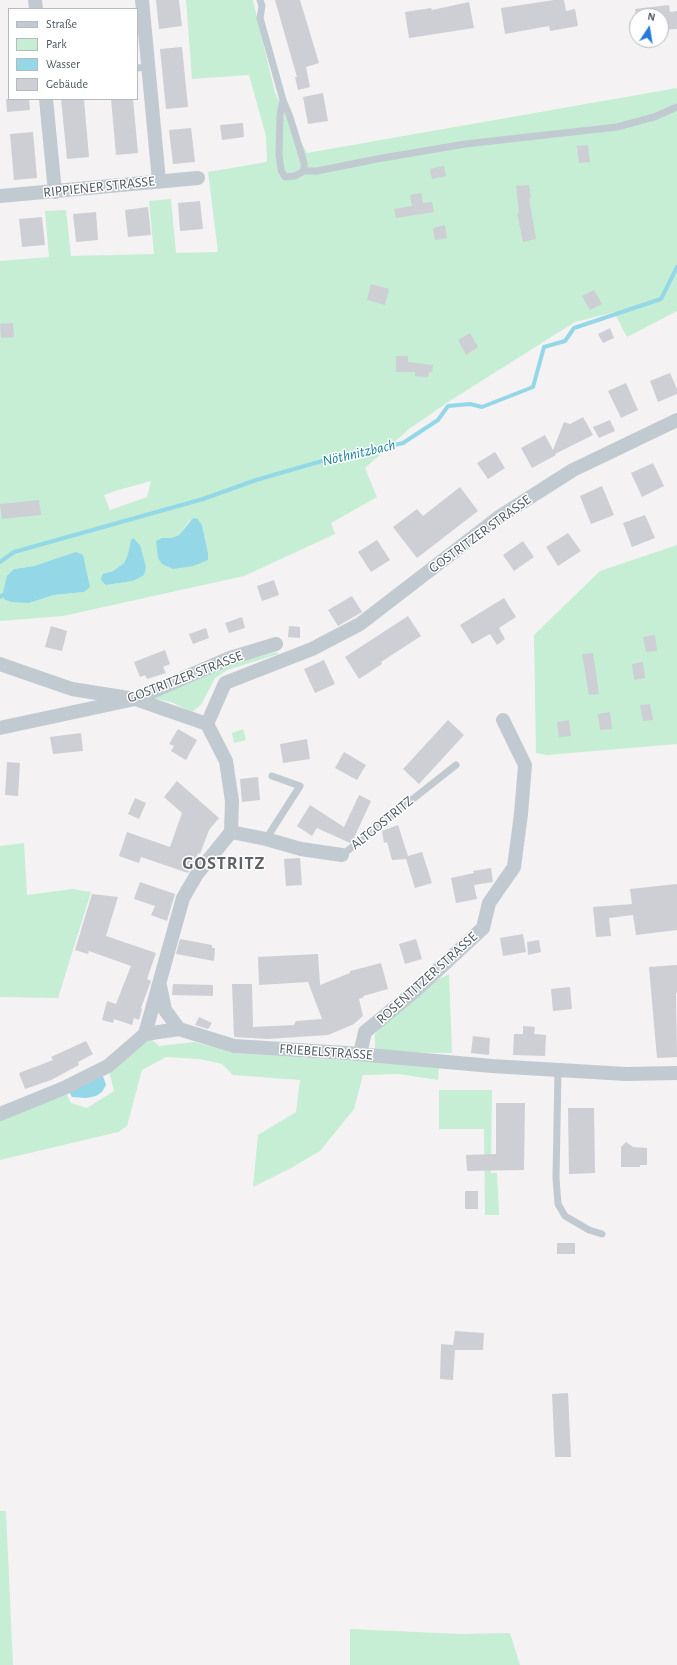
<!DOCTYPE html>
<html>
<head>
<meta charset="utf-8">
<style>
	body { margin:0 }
	#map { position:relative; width:677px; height:1665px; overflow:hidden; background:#f4f2f2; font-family:"Alegreya Sans",sans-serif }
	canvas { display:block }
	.legend { position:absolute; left:8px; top:8px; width:130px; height:92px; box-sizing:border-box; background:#fff; border:1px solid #b7bbbf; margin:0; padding:5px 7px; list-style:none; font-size:12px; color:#4b565f }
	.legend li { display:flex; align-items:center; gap:8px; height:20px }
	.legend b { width:20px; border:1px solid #b7bbbf }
	.north { position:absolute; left:629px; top:8px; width:40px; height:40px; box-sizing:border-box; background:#fff; border:1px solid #b7bbbf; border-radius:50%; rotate:12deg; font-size:11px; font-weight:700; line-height:16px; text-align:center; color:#4b565f }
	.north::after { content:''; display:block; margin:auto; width:14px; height:18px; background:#2578dc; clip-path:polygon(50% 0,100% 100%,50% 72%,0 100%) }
</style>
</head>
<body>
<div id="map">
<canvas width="677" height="1665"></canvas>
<ul class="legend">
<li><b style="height:5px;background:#c1cad0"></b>Straße</li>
<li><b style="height:11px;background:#c5eed4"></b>Park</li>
<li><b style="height:11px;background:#94d8e8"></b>Wasser</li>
<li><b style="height:11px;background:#cdcfd4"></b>Gebäude</li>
</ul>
<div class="north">N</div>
</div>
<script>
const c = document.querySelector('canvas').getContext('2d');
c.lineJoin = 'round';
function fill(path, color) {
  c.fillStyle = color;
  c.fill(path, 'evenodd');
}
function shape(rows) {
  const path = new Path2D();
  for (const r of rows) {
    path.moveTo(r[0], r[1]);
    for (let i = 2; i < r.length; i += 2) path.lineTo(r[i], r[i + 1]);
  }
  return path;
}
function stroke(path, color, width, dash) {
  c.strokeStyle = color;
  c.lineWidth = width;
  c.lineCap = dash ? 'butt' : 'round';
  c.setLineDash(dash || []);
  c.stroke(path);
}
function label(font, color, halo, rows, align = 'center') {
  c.font = font + ' "Alegreya Sans",sans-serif';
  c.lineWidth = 3;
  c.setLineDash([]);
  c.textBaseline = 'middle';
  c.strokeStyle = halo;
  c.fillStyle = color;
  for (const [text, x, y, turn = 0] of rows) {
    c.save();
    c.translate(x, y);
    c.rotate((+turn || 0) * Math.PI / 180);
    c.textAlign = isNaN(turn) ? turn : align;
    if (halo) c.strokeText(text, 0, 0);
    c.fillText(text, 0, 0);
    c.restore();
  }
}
const green = shape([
	[186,0,253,0,275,93,307,153,677,88,677,311,627,337,614,312,575,322,448,402,409,429,365,468,377,497,331,523,335,534,244,576,63,616,0,621,0,261,49,257,45,211,66,210,71,256,154,254,149,201,171,199,176,253,218,252,208,172,267,162,266,136,249,75,192,79],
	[151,481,147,497,110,510,104,495,115,491],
	[198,519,202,525,208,553,208,560,162,538,172,538,179,535,189,521],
	[128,554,143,558,146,567,133,581,106,585,101,574,113,571,124,563],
	[47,562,84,592,54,595,29,603,14,569,34,566],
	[677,545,677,744,547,755,536,753,534,635,600,571],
	[277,652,278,654,227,670,215,678,201,705,192,712,171,702,152,698,224,665],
	[243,729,246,740,234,743,232,733],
	[24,843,27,895,72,889,91,892,58,998,0,997,0,846],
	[449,974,452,1053,386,1052,375,1048,375,1034,415,991],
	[145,1034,159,1046,194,1042,234,1053,439,1066,438,1080,399,1074,363,1075,354,1109,320,1151,291,1168,253,1187,258,1135,296,1112,300,1080,233,1075,222,1064,200,1059,166,1057,142,1070,127,1126,118,1132,0,1160,0,1114,64,1088,71,1103,87,1108,114,1091,108,1066],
	[439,1090,492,1090,491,1173,497,1173,499,1215,485,1215,484,1129,439,1129],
	[0,1511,6,1511,13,1665,0,1665],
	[350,1629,460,1634,510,1633,520,1665,350,1665]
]);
const water = shape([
	[193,518,198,519,202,525,208,553,208,560,193,566,173,569,162,564,158,558,156,541,162,538,172,538,179,535],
	[133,538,140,545,146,567,144,575,133,581,106,585,101,580,102,574,113,571,124,563,128,554,131,540],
	[76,552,83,555,90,587,84,592,54,595,29,603,11,602,4,599,3,592,7,576,14,569,34,566],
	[99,1075,103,1076,106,1085,102,1092,96,1096,86,1098,72,1097,68,1090]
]);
const stream = shape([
	[0,562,14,552,203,499,256,480,322,461,403,443,438,420,448,406,470,404,482,407,533,387,544,347,565,341,574,328,661,299,677,267],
	[0,597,3,595]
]);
const building = shape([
	[156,0,179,0,182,26,159,29],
	[275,0,300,0,319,63,306,67,310,87,298,90,295,77,297,77],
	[554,0,564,0,566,11,575,9,578,26,550,31,549,26,505,34,501,8],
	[469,2,474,28,409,38,405,12,431,8,432,10],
	[669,5,670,12,677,11,677,29,661,30,661,16,636,16,635,9],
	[182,47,188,107,166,109,160,49],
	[323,93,328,121,308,124,303,97],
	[6,99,29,99,30,110,7,112],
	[61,99,84,99,89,157,67,159],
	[111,99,133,99,138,153,116,155],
	[243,123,244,137,222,140,220,125],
	[191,128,195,162,173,164,169,130],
	[33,132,37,178,14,180,10,134],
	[588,145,590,162,579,163,577,146],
	[444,166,446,176,432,179,430,169],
	[529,185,531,198,529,199,536,239,523,242,517,213,519,213,516,186],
	[421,193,423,203,432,202,434,212,396,218,394,209,412,206,410,195],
	[200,201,203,229,180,231,178,203],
	[148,207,151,235,128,237,125,210],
	[96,212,98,240,76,242,73,214],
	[42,217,45,245,22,247,19,219],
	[445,225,447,238,435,240,433,228],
	[371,284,389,289,385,305,367,300],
	[594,290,602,304,590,310,582,296],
	[13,323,14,337,1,338,0,324],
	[610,328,614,338,603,343,598,334],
	[470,333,478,347,466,355,458,340],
	[396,356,408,356,408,362,433,365,432,372,429,372,428,377,415,376,415,372,396,372],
	[670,373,677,389,677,394,658,402,650,381],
	[626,383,638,410,621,418,608,391],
	[583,417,593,435,555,454,556,455,532,468,521,448,545,435,553,450,564,422,570,424],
	[610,420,615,431,599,438,593,427],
	[495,452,505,468,488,479,477,463],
	[653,463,664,486,642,497,631,473],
	[602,486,614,515,591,524,580,496],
	[460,487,478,511,417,558,393,527,417,509,423,516],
	[39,500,41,515,2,519,0,504],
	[645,515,655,538,632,547,623,523],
	[568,533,581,551,558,566,546,547],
	[377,540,390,560,371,572,358,552],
	[523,541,534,557,514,571,503,555],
	[274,580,279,595,262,601,257,586],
	[352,596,362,612,338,626,328,610],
	[504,598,516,617,499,628,505,639,497,645,490,634,472,644,460,625],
	[408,616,421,636,381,662,382,664,359,679,345,657],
	[242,617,245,628,229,633,225,623],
	[51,626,67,631,62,651,45,647],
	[289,626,300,627,300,638,288,637],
	[206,628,209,638,193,644,189,634],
	[655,635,657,651,646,652,643,637],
	[165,650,170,664,163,667,166,673,147,679,145,675,140,677,134,662],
	[593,653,599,694,589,695,582,654],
	[324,660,335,684,315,693,304,669],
	[643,662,645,678,634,680,632,664],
	[650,704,653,720,643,721,640,705],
	[610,712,612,729,600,730,598,714],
	[448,720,464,735,419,784,403,769],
	[569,720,571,736,559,737,557,722],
	[178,729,197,740,186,760,171,751,174,746,169,744],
	[81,733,83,751,53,754,50,737],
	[307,739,310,759,283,763,280,744],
	[344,752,366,765,357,780,335,768],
	[7,762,20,763,18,796,5,795],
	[258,777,260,800,242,802,240,779],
	[177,781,219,818,209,830,200,854,198,853,195,863,188,873,141,857,139,863,119,856,127,832,170,847,182,813,164,797],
	[359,795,371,801,353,840,350,843,317,828,312,836,297,826,310,805,344,827],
	[135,798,146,803,139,819,128,814],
	[398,825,408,856,422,852,432,883,415,888,406,859,392,860,387,842,384,843,382,831],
	[300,858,302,885,286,886,284,859],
	[491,868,493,882,474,885,477,899,456,903,451,878,474,873,473,871],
	[140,882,175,894,167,921,151,915,155,906,134,899],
	[677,884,677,930,636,935,633,915,609,918,611,936,596,937,593,907,632,904,630,889],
	[92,894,118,897,106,936,156,953,147,979,151,981,141,1008,142,1009,139,1020,134,1018,132,1025,114,1019,113,1023,102,1020,107,1001,116,1004,131,966,89,951,88,954,75,950],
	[523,934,526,952,503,956,500,938],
	[180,939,212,945,212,948,215,948,214,961,176,954],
	[416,939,422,959,405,964,399,944],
	[539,940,541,952,528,955,527,942],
	[318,954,320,985,350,973,350,971,381,963,388,989,363,996,364,997,359,999,363,1016,354,1024,328,1035,267,1039,234,1037,232,984,252,984,253,1027,294,1025,296,1021,322,1019,308,982,259,985,258,957],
	[677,965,677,993,676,993,677,1057,657,1058,649,967],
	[173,984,213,985,213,996,172,995],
	[570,987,572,1009,553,1011,551,989],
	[199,1017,212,1023,208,1029,195,1025],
	[523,1026,535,1027,534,1034,546,1035,545,1056,513,1055,514,1034,523,1034],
	[473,1036,490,1038,489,1055,471,1053],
	[86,1041,93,1054,78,1062,79,1065,51,1080,25,1089,19,1073,53,1060,51,1057],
	[496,1103,525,1103,524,1170,467,1171,466,1155,496,1154],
	[568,1108,594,1108,595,1173,569,1174],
	[626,1142,633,1147,647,1148,647,1165,640,1165,640,1167,621,1167,621,1147],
	[465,1191,478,1191,478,1209,465,1209],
	[557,1243,575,1243,575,1254,557,1254],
	[455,1331,484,1333,483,1350,455,1350,453,1380,440,1379,441,1344,453,1345],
	[568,1393,571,1457,555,1457,552,1394]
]);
const service = shape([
	[260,0,262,6,260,18,283,100,290,117,304,163,304,171,295,176,285,177,281,170,279,155,280,115,283,100],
	[137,68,149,67],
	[304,171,317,171,377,159,465,144,617,127,654,117,677,107],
	[266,839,300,786,272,776],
	[342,855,456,765],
	[558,1070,556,1178,558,1204,565,1216,589,1230,602,1234]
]);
const minor = shape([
	[35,0,36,9],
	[142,0,159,181],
	[46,99,55,192],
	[0,196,198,178],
	[0,664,72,689,135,699,207,724],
	[0,728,135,699,230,658,276,644],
	[231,832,266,839,301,849,342,855],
	[160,986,165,1010,179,1029],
	[145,1034,183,898,197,874,231,832,232,801,226,761,207,724,225,683,312,649,360,624,499,517,573,470,677,420],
	[360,1054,365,1032,415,991,483,928,489,903,514,867,521,814,525,765,503,720],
	[0,1114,64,1088,108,1066,145,1034,179,1029,234,1046,346,1053,492,1066,626,1074,677,1073]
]);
const streetNames = [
	["RIPPIENER STRASSE",99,187,-6],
	["GOSTRITZER STRASSE",480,534,-36],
	["GOSTRITZER STRASSE",185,677,-21],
	["ALTGOSTRITZ",382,823,-39],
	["ROSENTITZER STRASSE",427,978,-42],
	["FRIEBELSTRASSE",326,1052,4]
];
const waterNames = [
	["Nöthnitzbach",359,453,-13]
];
const districtNames = [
	["GOSTRITZ",224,864]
];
fill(green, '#c5eed4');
fill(water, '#94d8e8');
stroke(stream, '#94d8e8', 4);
fill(building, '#cdcfd4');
stroke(service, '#c1cad0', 7);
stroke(minor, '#c1cad0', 14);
label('14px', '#4b565f', '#fff', streetNames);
label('italic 15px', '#158099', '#fff', waterNames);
c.letterSpacing = '1px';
label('bold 18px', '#5f6367', '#fff', districtNames);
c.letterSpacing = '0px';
</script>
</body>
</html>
